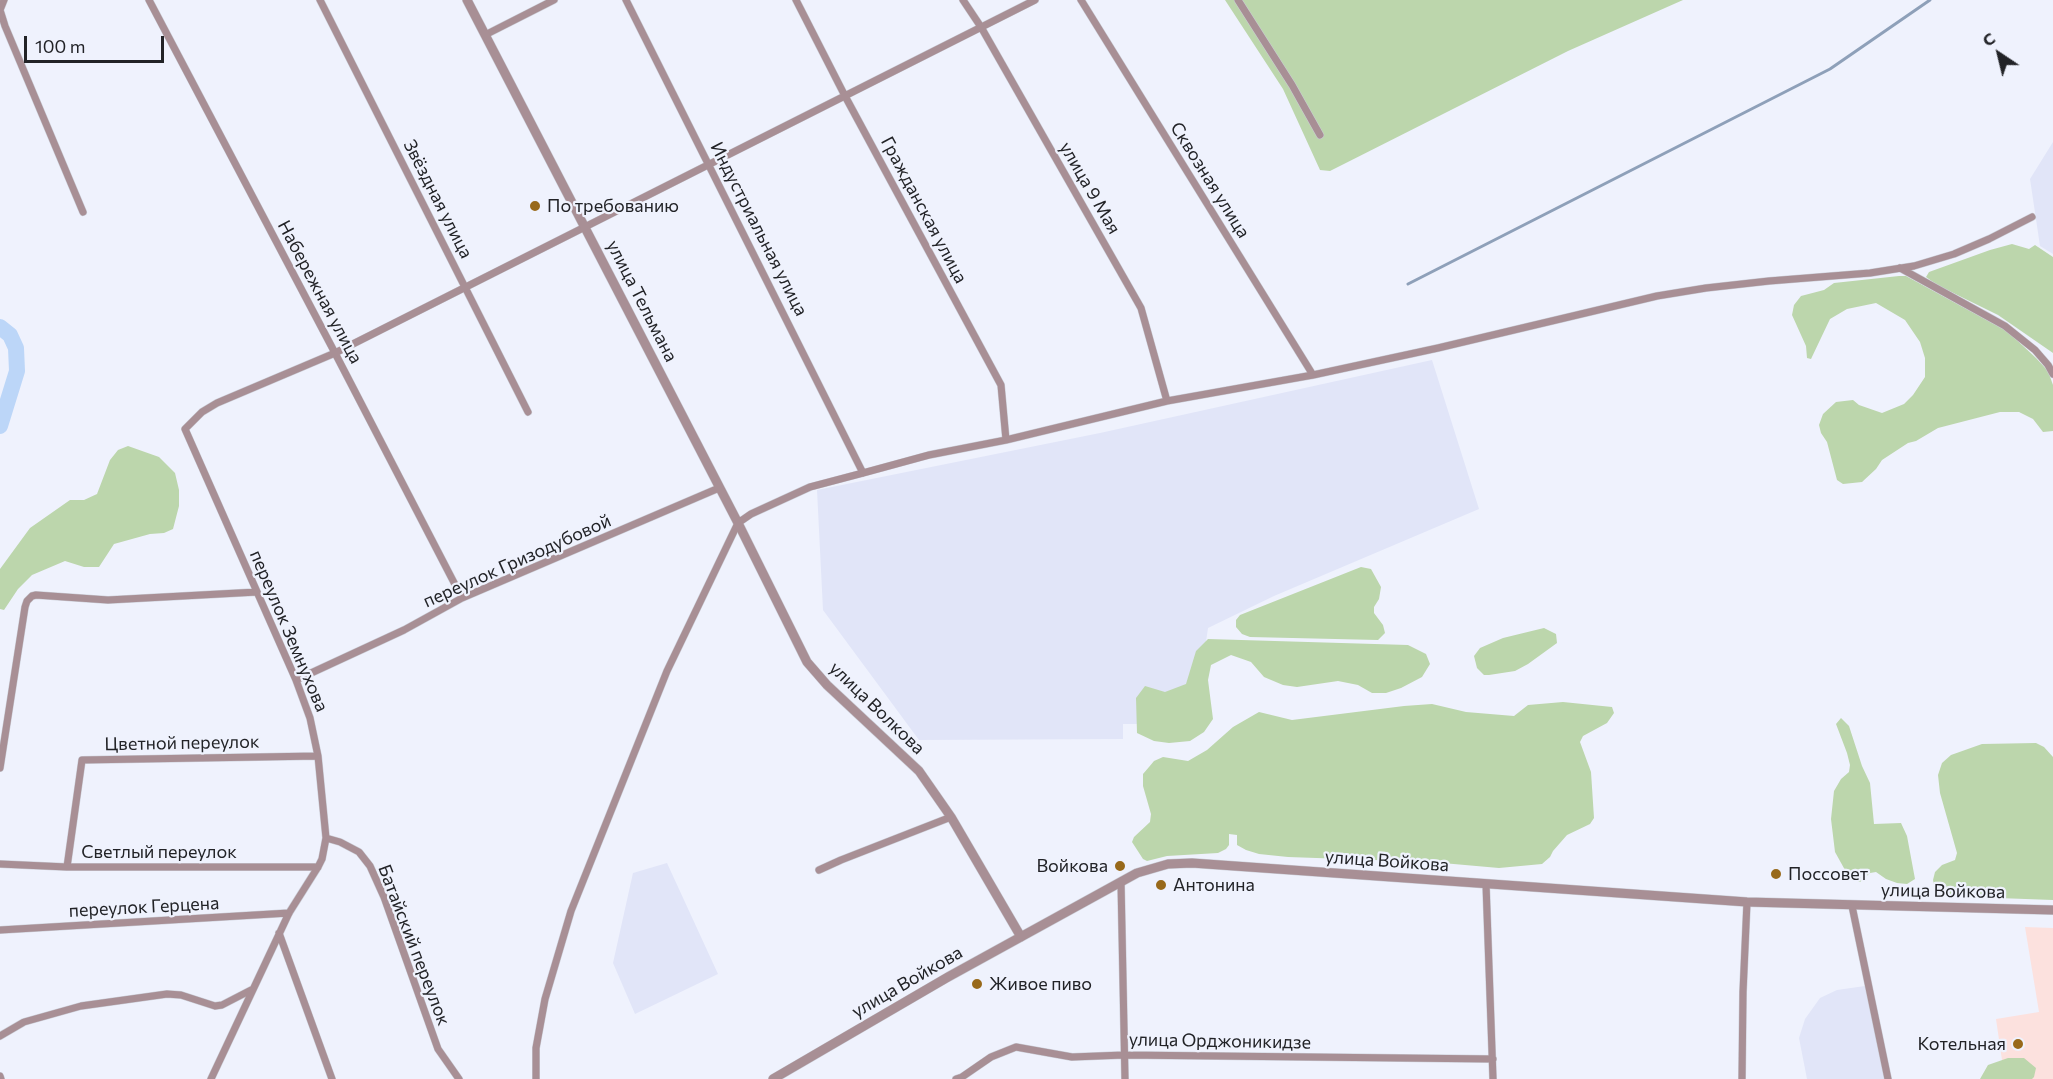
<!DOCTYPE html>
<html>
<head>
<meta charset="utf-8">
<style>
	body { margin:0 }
	#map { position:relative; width:2053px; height:1079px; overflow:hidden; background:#eff2fd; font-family:Commissioner,sans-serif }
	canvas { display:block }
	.north { position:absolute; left:1969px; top:24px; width:60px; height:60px; -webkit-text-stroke:4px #eff2fd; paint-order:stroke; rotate:325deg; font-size:16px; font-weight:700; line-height:24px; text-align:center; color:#222327 }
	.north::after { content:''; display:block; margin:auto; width:21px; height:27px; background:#222327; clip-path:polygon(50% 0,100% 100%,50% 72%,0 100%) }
	.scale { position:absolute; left:24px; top:36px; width:140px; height:27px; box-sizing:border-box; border:3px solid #222327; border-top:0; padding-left:8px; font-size:18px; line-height:21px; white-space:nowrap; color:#222327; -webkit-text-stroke:4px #eff2fd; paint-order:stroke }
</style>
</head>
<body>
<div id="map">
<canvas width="2053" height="1079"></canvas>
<div class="north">С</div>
<div class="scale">100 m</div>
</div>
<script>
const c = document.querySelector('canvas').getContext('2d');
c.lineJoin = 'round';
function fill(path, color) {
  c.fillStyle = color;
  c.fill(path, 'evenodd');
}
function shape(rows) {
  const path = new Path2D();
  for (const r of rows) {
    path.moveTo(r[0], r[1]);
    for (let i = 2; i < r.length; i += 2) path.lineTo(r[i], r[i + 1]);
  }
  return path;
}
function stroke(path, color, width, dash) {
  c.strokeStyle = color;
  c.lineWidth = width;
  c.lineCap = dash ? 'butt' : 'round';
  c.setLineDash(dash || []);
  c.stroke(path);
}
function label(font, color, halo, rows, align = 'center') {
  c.font = font + ' Commissioner,sans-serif';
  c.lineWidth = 4.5;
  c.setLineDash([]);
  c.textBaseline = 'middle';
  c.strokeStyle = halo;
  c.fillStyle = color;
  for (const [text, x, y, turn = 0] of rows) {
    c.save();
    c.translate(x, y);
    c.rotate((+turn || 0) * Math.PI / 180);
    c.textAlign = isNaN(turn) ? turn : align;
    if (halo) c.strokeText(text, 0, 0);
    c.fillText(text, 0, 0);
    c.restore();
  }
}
const built = shape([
	[2053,142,2053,254,2040,246,2030,179],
	[1432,360,1479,509,1274,596,1208,628,1194,724,1123,724,1123,739,919,740,823,610,817,490,1100,433],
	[667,863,718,974,635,1014,613,963,633,873],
	[1865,986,1885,1079,1807,1079,1799,1038,1805,1019,1820,998,1837,990]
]);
const medical = shape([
	[2025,927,2053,928,2053,1079,2025,1079,2003,1067,1996,1019,2039,1012]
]);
const green = shape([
	[1225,0,1683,0,1568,51,1330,171,1320,170,1283,89],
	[2012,244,2029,249,2035,245,2053,257,2053,353,1998,315,1937,285,1926,277,1929,272,1990,250],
	[1899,276,1906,276,2007,331,2036,358,2048,371,2053,385,2053,431,2043,432,2033,419,2019,412,2000,412,1938,428,1916,441,1908,443,1882,460,1876,469,1862,482,1843,484,1837,480,1827,442,1821,433,1819,425,1823,414,1836,402,1853,400,1859,405,1882,413,1904,404,1913,395,1925,377,1925,358,1920,342,1905,320,1876,303,1847,309,1830,319,1811,359,1807,358,1806,346,1792,315,1794,305,1801,296,1824,290,1834,283],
	[128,446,159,457,175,473,179,490,179,506,173,529,164,533,150,534,114,544,99,567,84,567,65,561,32,575,18,589,4,610,0,609,0,569,30,528,70,500,84,500,97,494,110,460,118,450],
	[1361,567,1371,569,1381,587,1379,599,1374,607,1374,613,1383,625,1385,633,1378,640,1250,637,1242,634,1236,627,1236,620,1240,615],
	[1544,628,1556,634,1557,643,1528,664,1515,671,1489,675,1484,675,1477,668,1474,656,1480,648,1503,638],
	[1208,639,1408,645,1426,654,1430,664,1422,677,1401,688,1386,693,1372,693,1358,685,1338,681,1297,687,1283,685,1264,677,1251,662,1231,655,1211,665,1208,680,1213,719,1204,732,1190,741,1169,743,1154,741,1137,733,1136,698,1145,686,1165,692,1186,684,1196,651],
	[1563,702,1612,707,1614,713,1607,723,1583,736,1580,742,1591,772,1594,818,1590,824,1567,835,1553,851,1550,857,1542,864,1499,868,1431,862,1288,857,1259,854,1246,850,1237,845,1237,835,1229,834,1229,845,1226,849,1218,853,1167,856,1147,861,1143,859,1132,842,1134,837,1150,822,1151,814,1143,786,1143,774,1149,767,1154,761,1163,757,1188,761,1207,750,1233,727,1259,712,1292,720,1404,706,1432,704,1466,712,1514,716,1528,705],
	[1841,718,1849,726,1862,766,1870,783,1874,824,1901,823,1907,836,1915,879,1907,884,1897,883,1886,879,1876,872,1870,873,1860,882,1850,879,1835,852,1831,819,1834,791,1841,779,1849,772,1850,765,1847,753,1836,724],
	[2036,743,2044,747,2053,757,2053,900,1943,896,1935,889,1933,880,1935,872,1942,865,1955,860,1957,853,1940,793,1938,775,1942,763,1951,755,1982,744],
	[2008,1058,2024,1058,2036,1068,2034,1077,2032,1079,1980,1079,1988,1065]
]);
const stream = shape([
	[1408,284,1830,69,1930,0]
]);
const river = shape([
	[0,327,10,335,16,348,17,371,0,426]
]);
const minor = shape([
	[4,0,0,10,5,26,83,212],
	[149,0,335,353,462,598],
	[320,0,528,412],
	[626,0,863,473],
	[796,0,845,96,1001,385,1006,440],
	[963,0,981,27,1141,308,1167,401],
	[1081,0,1313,375],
	[1238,0,1292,85,1320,135],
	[485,35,554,0],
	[1900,268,2005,326,2035,350,2048,365,2053,374],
	[296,680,404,630,462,598,719,488],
	[0,768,25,607,27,601,32,596,36,595,108,600,257,592],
	[326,838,340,842,359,852,370,866,384,897,438,1049,459,1079],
	[0,864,67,867,318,867],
	[67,867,82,760,318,756],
	[819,870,841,860,951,817],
	[1121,882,1125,1079],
	[1486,884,1493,1079],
	[1852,906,1888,1079],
	[0,930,289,913],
	[279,933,332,1079],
	[0,1036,24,1022,81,1006,167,994,181,995,215,1006,222,1005,251,990],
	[0,1076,1,1079],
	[211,1079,289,913,318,867,322,859,326,838,318,756,310,718,296,680,185,429,202,412,217,403,335,353,1035,0],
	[536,1079,536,1048,545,999,571,911,667,671,738,523,751,514,810,487,863,473,929,455,1006,440,1167,401,1313,375,1438,348,1657,296,1706,288,1769,281,1870,273,1914,266,1954,254,1989,239,2032,217],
	[956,1079,962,1077,991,1057,1016,1047,1072,1057,1124,1055,1493,1059],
	[1742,1079,1743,992,1747,902]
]);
const tertiary = shape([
	[467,0,738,523,807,662,827,685,919,771,951,817,1021,937],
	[773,1079,948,977,1137,873,1168,864,1192,863,1747,902,2053,910]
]);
const markers = [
	[535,206,6,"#98691a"],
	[1120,866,6,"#98691a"],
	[1776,874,6,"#98691a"],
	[1161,885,6,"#98691a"],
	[977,984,6,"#98691a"],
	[2018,1044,6,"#98691a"]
];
const streetNames = [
	["Сквозная улица",1210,180,58],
	["улица 9 Мая",1090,188,60],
	["Звёздная улица",438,199,63],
	["Гражданская улица",924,210,62],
	["Индустриальная улица",759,229,63],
	["Набережная улица",320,292,62],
	["улица Тельмана",642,301,63],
	["переулок Гризодубовой",517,561,-24],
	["переулок Земнухова",289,631,67],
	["улица Волкова",877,708,44],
	["Цветной переулок",182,743,-1],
	["Светлый переулок",159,852],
	["улица Войкова",1387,861,4],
	["улица Войкова",1943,891,1],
	["переулок Герцена",144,907,-3],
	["Батайский переулок",414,945,69],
	["улица Войкова",907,982,-30],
	["улица Орджоникидзе",1220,1041,1]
];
const poiNames = [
	["По требованию",547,206],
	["Войкова",1108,866,"right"],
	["Поссовет",1788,874],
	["Антонина",1173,885],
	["Живое пиво",989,984],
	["Котельная",2006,1044,"right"]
];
fill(built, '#e1e5f8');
fill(medical, '#fce1de');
fill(green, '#bcd6ac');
stroke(stream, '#8ea0b9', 3);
stroke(river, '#bcd6f8', 16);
stroke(minor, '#cacdd6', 8);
stroke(tertiary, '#cacdd6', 10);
stroke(minor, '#a88f95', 7);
stroke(tertiary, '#a88f95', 9);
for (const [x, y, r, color] of markers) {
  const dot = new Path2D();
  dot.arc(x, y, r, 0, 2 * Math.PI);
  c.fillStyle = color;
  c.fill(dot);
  stroke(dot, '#eff2fd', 2);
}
label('18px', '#222327', '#eff2fd', streetNames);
label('18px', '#222327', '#eff2fd', poiNames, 'left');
</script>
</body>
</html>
